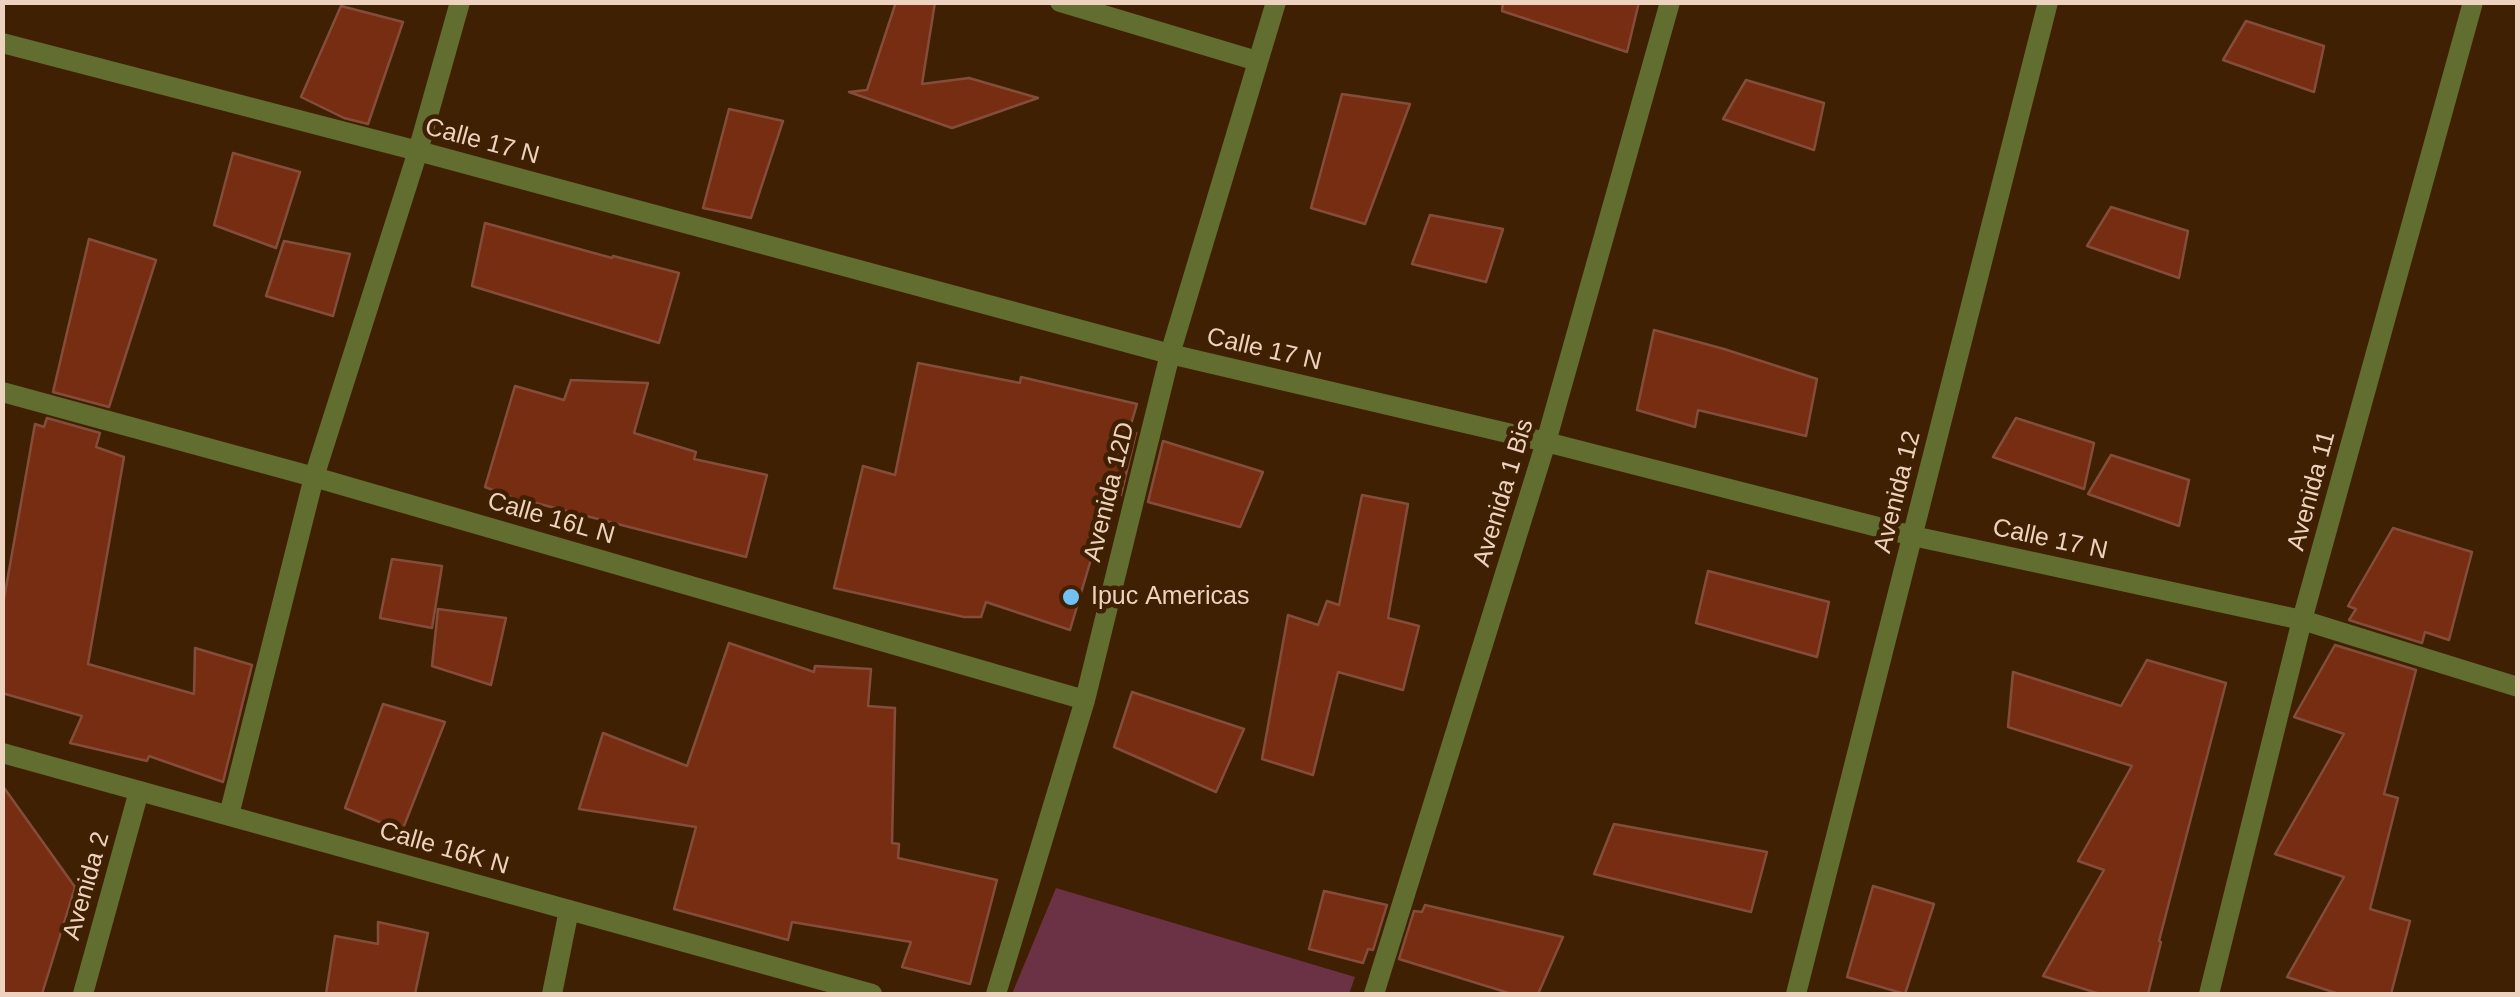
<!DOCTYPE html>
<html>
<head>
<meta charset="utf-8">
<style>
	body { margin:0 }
	#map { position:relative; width:2520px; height:997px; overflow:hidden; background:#402002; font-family:Arial,sans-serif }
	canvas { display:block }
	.frame { position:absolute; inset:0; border:5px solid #edd3bf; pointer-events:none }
</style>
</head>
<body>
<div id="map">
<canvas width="2520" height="997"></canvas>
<div class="frame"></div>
</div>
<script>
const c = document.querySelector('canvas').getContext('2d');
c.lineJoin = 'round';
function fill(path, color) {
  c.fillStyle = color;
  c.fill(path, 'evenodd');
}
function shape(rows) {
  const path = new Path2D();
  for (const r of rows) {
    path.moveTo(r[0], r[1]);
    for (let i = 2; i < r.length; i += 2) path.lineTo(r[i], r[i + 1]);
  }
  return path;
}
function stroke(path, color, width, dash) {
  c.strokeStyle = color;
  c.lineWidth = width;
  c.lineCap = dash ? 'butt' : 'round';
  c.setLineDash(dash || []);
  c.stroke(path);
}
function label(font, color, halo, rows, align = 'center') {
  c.font = font + ' Arial,sans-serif';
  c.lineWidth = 9;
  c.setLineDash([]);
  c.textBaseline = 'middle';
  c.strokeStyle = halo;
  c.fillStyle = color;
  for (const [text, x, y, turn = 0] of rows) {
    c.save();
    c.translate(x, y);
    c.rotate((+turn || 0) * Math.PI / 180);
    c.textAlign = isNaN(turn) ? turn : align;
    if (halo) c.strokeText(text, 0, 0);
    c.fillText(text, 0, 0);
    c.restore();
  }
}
const green = shape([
	[1056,888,1355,977,1349,994,1012,994]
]);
const building = shape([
	[896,2,935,2,922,84,969,78,1038,98,952,128,849,92,867,90,896,2],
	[1503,2,1639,2,1627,52,1502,11,1503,2],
	[341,6,403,22,368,124,344,118,301,97,341,6],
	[2246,21,2324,46,2314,92,2223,60,2246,21],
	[1746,80,1824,103,1814,150,1723,119,1746,80],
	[1342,94,1410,104,1365,224,1311,208,1342,94],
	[729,109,783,121,751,218,703,208,729,109],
	[233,153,300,172,276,248,214,225,233,153],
	[2111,207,2188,231,2179,278,2087,246,2111,207],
	[1430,215,1503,229,1486,282,1412,264,1430,215],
	[485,223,612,258,613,256,679,273,659,343,472,286,485,223],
	[89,239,156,260,109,407,53,392,89,239],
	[284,241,350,254,333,316,266,296,284,241],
	[1654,330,1724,349,1817,379,1806,436,1698,410,1695,427,1637,410,1654,330],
	[918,363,1020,383,1021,377,1137,404,1129,431,1136,433,1121,495,1111,492,1070,630,986,602,981,617,964,617,834,588,863,466,895,475,918,363],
	[571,380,648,383,634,433,696,452,694,459,767,475,746,557,528,501,527,503,485,487,515,386,564,400,571,380],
	[47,418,100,433,96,447,124,457,88,664,194,694,195,648,252,665,223,782,149,756,147,761,70,743,82,716,2,693,2,610,35,424,44,427,47,418],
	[2016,418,2094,443,2084,489,1993,457,2016,418],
	[1163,441,1263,472,1240,527,1148,502,1163,441],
	[2111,455,2189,480,2179,526,2088,494,2111,455],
	[1362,495,1408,504,1388,618,1419,626,1403,690,1338,672,1313,775,1262,759,1288,615,1318,625,1327,601,1339,605,1362,495],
	[2393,528,2472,552,2449,640,2425,632,2422,643,2349,620,2356,609,2348,606,2393,528],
	[392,559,442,566,432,628,380,618,392,559],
	[1708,571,1829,602,1817,657,1696,623,1708,571],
	[438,609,506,618,491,685,432,666,438,609],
	[729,643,814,672,815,666,871,669,868,706,895,708,892,843,899,844,898,858,997,880,970,984,902,967,911,942,792,922,788,940,674,909,696,827,579,809,603,733,687,766,729,643],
	[2335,645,2416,670,2384,794,2398,798,2370,909,2410,921,2391,994,2339,994,2287,977,2344,877,2275,854,2344,734,2294,717,2335,645],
	[2147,660,2226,683,2159,941,2161,942,2148,994,2100,994,2043,976,2104,870,2078,861,2132,766,2008,727,2013,672,2121,706,2147,660],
	[1132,692,1244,729,1216,792,1114,747,1132,692],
	[383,704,445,722,402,831,345,808,383,704],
	[2,785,75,887,42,994,2,994,2,785],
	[1614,824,1767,852,1751,912,1594,874,1614,824],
	[1873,886,1934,904,1905,994,1847,977,1873,886],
	[1324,891,1387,905,1373,950,1368,949,1363,963,1309,949,1324,891],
	[1425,905,1563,937,1538,994,1512,994,1399,959,1414,911,1422,912,1425,905],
	[378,922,428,933,415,994,326,994,335,936,378,944,378,922]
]);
const minor = shape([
	[1060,2,1257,61],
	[2,43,418,151,1170,354,1546,442,1913,536,2302,620,2518,687],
	[2,392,314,477,1085,700],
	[229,815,314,477,418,151,460,2],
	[83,994,139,791],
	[552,994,569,910],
	[996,994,1085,700,1170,354,1276,2],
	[1374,994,1546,442,1670,2],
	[1796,994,2048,2],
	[2209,994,2302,620,2473,2]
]);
const tertiary = shape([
	[2,753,872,994]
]);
const markers = [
	[1071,597,10,"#72c1f5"]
];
const streetNames = [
	["Calle 17 N",482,142,15],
	["Calle 17 N",1264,350,13],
	["Avenida 11",2312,491,-75],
	["Avenida 12D",1110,492,-76],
	["Avenida 12",1898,492,-76],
	["Avenida 1 Bis",1504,493,-73],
	["Calle 16L N",551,519,16],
	["Calle 17 N",2050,540,12],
	["Calle 16K N",444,849,16],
	["Avenida 2",87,886,-74]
];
const poiNames = [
	["Ipuc Americas",1091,597]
];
fill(green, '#6b3246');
fill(building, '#762d11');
stroke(building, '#844d3b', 2.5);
stroke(minor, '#616e2f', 20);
stroke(tertiary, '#616e2f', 20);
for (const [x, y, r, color] of markers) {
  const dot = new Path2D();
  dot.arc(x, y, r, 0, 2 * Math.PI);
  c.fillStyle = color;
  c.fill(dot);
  stroke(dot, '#402002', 4);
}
label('25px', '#edd3bf', '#402002', streetNames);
label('25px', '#edd3bf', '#402002', poiNames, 'left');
</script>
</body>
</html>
